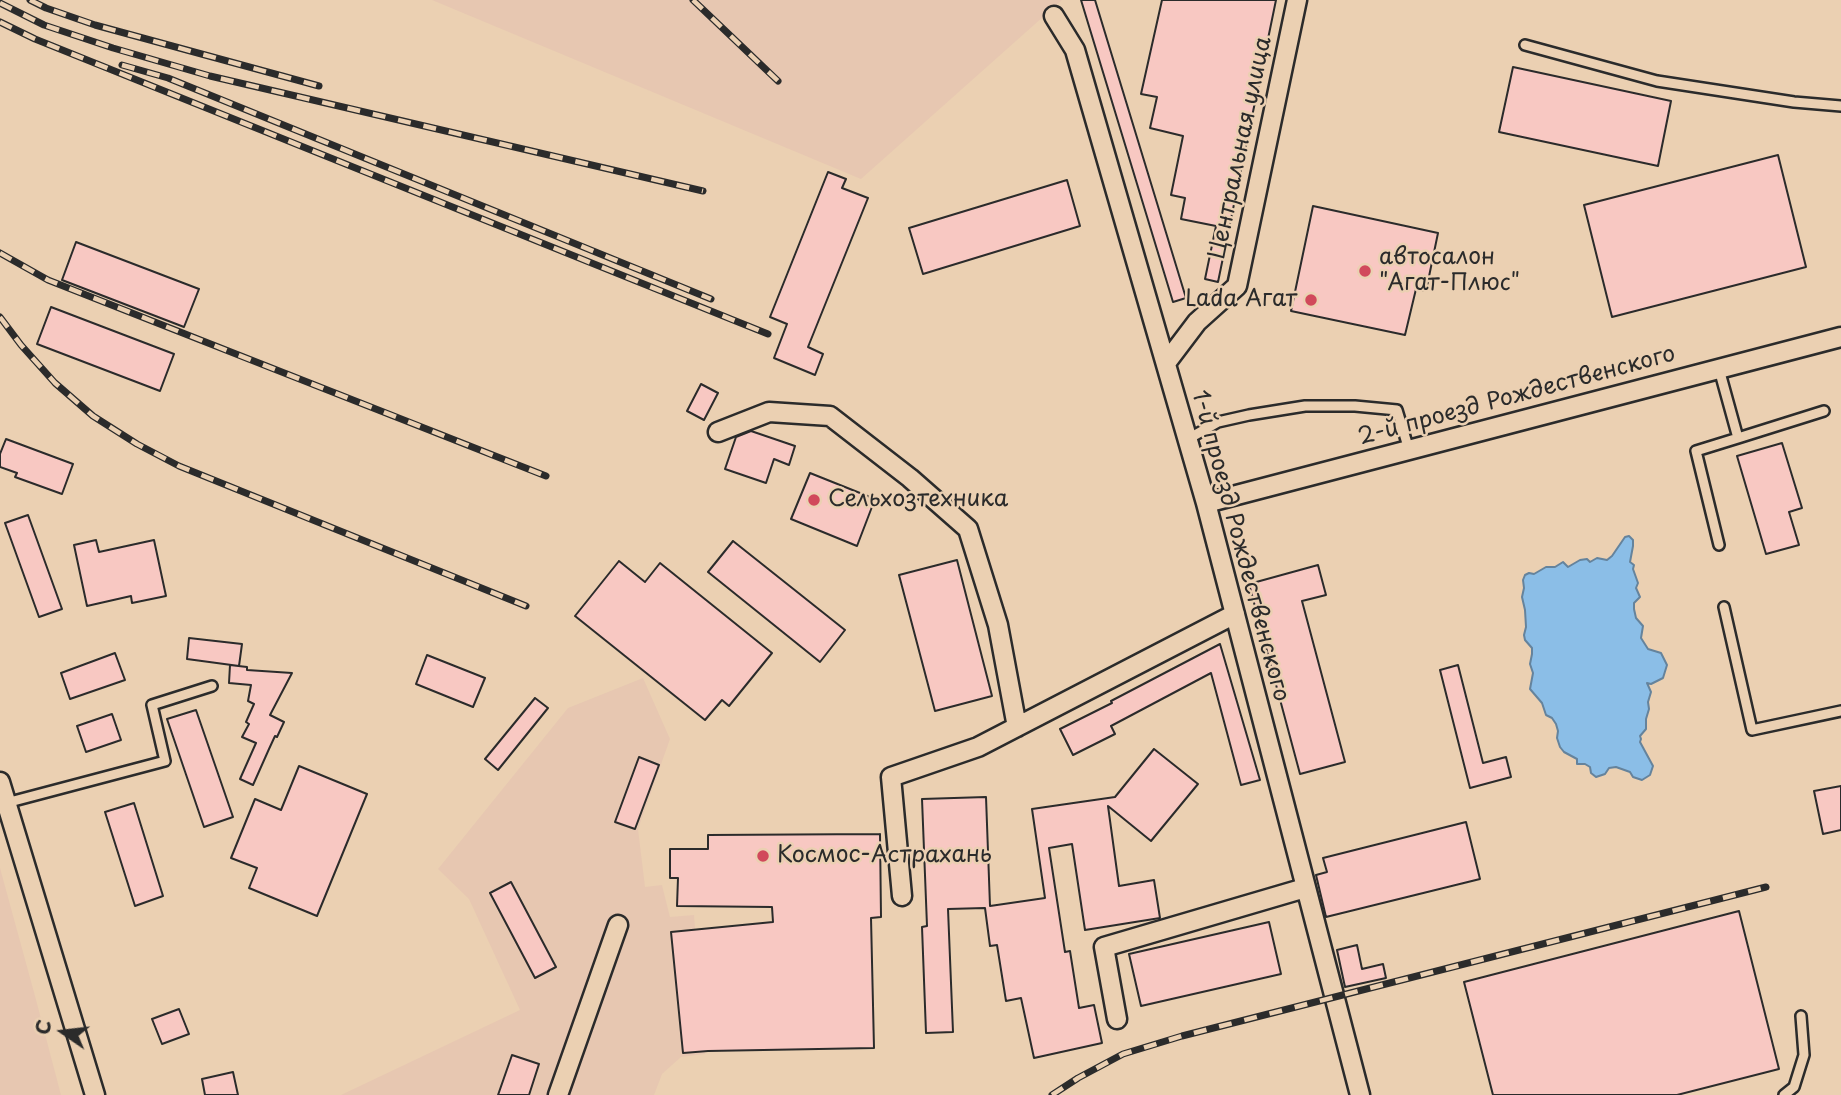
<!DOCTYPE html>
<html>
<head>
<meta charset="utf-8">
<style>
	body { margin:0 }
	#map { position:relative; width:1841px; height:1095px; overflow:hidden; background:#ebd0b2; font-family:"Playpen Sans",sans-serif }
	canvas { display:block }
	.north { position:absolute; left:28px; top:997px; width:70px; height:70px; -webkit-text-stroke:5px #ebd0b2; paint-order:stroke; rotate:284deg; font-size:19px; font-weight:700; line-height:28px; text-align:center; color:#2b2b2b }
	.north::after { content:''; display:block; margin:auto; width:24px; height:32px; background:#2b2b2b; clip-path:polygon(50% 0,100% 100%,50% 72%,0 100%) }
</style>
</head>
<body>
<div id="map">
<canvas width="1841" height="1095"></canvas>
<div class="north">С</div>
</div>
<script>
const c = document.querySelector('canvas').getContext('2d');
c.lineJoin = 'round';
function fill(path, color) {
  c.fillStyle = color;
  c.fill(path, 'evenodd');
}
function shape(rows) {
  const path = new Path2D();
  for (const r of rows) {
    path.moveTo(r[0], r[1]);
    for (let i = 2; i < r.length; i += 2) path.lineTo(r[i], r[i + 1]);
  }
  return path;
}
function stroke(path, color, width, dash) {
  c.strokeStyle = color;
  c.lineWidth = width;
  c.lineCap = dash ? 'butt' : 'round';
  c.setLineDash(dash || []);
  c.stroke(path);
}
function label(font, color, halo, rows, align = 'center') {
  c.font = font + ' "Playpen Sans",sans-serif';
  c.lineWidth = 5;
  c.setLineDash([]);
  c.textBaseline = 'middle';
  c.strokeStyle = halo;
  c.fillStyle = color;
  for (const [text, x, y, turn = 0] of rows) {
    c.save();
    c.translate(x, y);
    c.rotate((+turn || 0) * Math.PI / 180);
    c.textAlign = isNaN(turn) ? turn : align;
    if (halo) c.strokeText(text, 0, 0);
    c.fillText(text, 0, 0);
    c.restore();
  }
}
const built = shape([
	[432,0,1062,0,861,179],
	[643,678,670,739,638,829,645,887,662,885,670,917,694,915,705,1054,681,1057,662,1074,654,1095,341,1095,520,1010,469,899,438,869,568,708],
	[0,868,35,996,61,1095,0,1095]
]);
const water = shape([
	[1629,536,1633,540,1633,546,1630,562,1634,565,1633,569,1638,583,1636,588,1640,597,1634,603,1634,609,1636,618,1643,626,1641,638,1648,649,1661,653,1667,665,1663,678,1651,684,1647,683,1651,692,1648,702,1649,709,1646,719,1646,729,1640,736,1641,739,1640,742,1653,766,1650,775,1642,780,1633,777,1630,772,1616,767,1609,768,1605,774,1596,777,1591,773,1590,767,1585,764,1577,764,1577,759,1564,752,1560,747,1557,738,1558,731,1556,724,1552,718,1546,715,1542,703,1530,689,1533,673,1530,664,1532,654,1532,648,1525,640,1524,635,1526,627,1525,610,1522,597,1524,588,1523,580,1525,575,1529,573,1534,574,1546,567,1555,567,1563,562,1568,567,1580,560,1587,559,1590,562,1597,558,1607,560,1612,556,1625,537,1629,536]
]);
const building = shape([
	[1081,0,1095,0,1186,298,1173,302,1081,0],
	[1162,0,1276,0,1218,282,1205,279,1216,226,1181,219,1185,198,1171,195,1183,136,1150,128,1157,97,1141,94,1162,0],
	[1513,67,1671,101,1658,166,1499,132,1513,67],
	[1778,155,1806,267,1612,317,1584,205,1778,155],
	[828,172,846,179,842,188,868,198,808,347,823,354,815,375,774,358,787,324,770,317,828,172],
	[1067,180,1080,226,923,274,909,228,1067,180],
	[1313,206,1438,233,1426,291,1416,289,1405,335,1291,311,1313,206],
	[76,242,199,289,184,327,62,280,76,242],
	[51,307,174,354,160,391,37,344,51,307],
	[701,384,718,393,704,420,687,411,701,384],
	[751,431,795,446,789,465,774,459,766,483,725,469,736,437,751,431],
	[6,439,73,464,62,494,15,477,17,473,0,467,0,454,6,439],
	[1782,443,1802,508,1789,512,1799,545,1766,554,1737,456,1782,443],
	[810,473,875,499,857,546,791,519,810,473],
	[28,515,62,609,39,617,5,523,28,515],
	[96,540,99,552,154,540,166,596,132,603,131,596,87,606,74,545,96,540],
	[733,541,845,630,820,662,708,572,733,541],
	[957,560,992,696,935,711,899,575,957,560],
	[619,561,645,582,660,563,772,653,729,706,722,700,705,720,575,616,619,561],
	[1318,565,1326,595,1302,601,1345,762,1300,774,1249,584,1318,565],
	[189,638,242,644,239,666,187,659,189,638],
	[1220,644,1260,780,1241,785,1211,673,1111,726,1115,734,1073,755,1060,729,1112,703,1111,701,1220,644],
	[115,653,125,680,70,699,61,673,115,653],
	[427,655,485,678,473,707,416,684,427,655],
	[230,665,247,667,247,670,292,673,270,715,284,722,277,737,275,736,269,749,253,785,240,779,256,743,242,737,249,724,246,722,254,704,248,701,251,685,229,683,230,665],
	[1458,665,1483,763,1506,757,1511,777,1470,788,1440,670,1458,665],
	[535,698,548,708,498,770,485,759,535,698],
	[196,710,233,817,204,827,167,719,196,710],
	[112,714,121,740,86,752,77,726,112,714],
	[1154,749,1198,784,1151,841,1108,806,1119,886,1154,880,1160,918,1085,930,1072,844,1049,848,1065,952,1070,951,1079,1008,1094,1005,1102,1043,1034,1058,1021,998,1006,1001,997,945,990,946,985,908,948,909,953,1032,926,1033,922,927,927,926,922,799,986,797,990,906,1045,898,1032,809,1115,797,1154,749],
	[639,757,659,765,635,829,615,822,639,757],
	[299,766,367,794,317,916,249,888,257,868,231,858,255,799,281,810,299,766],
	[1841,786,1841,830,1823,834,1814,791,1841,786],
	[134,803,163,896,135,906,105,812,134,803],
	[1466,822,1480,879,1326,917,1316,875,1327,872,1323,858,1466,822],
	[880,834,881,917,871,918,874,1048,708,1051,683,1053,671,932,773,922,772,907,677,906,678,878,670,878,670,849,708,849,708,835,880,834],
	[511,882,556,967,535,978,490,893,511,882],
	[1739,911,1779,1069,1677,1095,1493,1095,1464,982,1739,911],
	[1269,922,1281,974,1141,1006,1129,954,1269,922],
	[1357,945,1362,969,1383,964,1386,978,1345,987,1337,950,1357,945],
	[179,1009,189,1034,162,1044,152,1019,179,1009],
	[512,1055,539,1064,529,1095,498,1095,512,1055],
	[233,1072,238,1095,205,1095,202,1079,233,1072]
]);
const service = shape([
	[1525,45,1657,81,1794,102,1841,106],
	[1719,369,1738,438,1824,411],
	[1188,439,1218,422,1249,415,1305,406,1355,406,1397,410,1409,450],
	[1719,545,1696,451,1738,438],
	[1724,607,1752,730,1841,711],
	[6,803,165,761,152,705,212,686],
	[1784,1095,1794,1087,1804,1055,1801,1016]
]);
const minor = shape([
	[1054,16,1075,50,1206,503,1360,1095],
	[1166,363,1197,322,1237,286,1297,0],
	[718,432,769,412,830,416,910,478,968,529,998,625,1017,727],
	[1206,503,1841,337],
	[0,782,95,1095],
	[902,896,891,777,978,747,1235,614],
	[1117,1019,1104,947,1305,888],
	[558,1095,618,925]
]);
const rail = shape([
	[30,0,46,8,95,25,319,86],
	[693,0,778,81],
	[0,3,44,25,113,48,210,76,703,191],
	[0,22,35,39,768,334],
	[122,65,168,78,711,299],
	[0,253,48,280,546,476],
	[0,317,21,345,55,383,93,416,137,444,179,466,526,606],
	[1052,1095,1078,1078,1123,1054,1182,1036,1766,887]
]);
const markers = [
	[1365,271,7,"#d1495b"],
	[1311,300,7,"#d1495b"],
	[814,500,7,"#d1495b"],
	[763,856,7,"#d1495b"]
];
const streetNames = [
	["Центральная улица",1241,148,-78],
	["2-й проезд Рождественского",1517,396,-15],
	["1-й проезд Рождественского",1240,546,75]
];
const poiNames = [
	["автосалон",1379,258],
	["\"Агат-Плюс\"",1379,284],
	["Lada Агат",1297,300,"right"],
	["Сельхозтехника",828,500],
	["Космос-Астрахань",777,856]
];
fill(built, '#e7c7b1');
fill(water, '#8bbee7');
stroke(water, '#65839c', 2);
fill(building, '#f8c8c2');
stroke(building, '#2b2b2b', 2);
stroke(service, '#2b2b2b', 14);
stroke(minor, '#2b2b2b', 23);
stroke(service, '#ebd0b2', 9);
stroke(minor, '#ebd0b2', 18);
stroke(rail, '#2b2b2b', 7);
stroke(rail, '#ebd0b2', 4.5, [13]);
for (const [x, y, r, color] of markers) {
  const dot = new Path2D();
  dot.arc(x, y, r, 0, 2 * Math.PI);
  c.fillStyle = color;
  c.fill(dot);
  stroke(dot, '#ebd0b2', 2.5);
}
label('23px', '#2b2b2b', '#ebd0b2', streetNames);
label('23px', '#2b2b2b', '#ebd0b2', poiNames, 'left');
</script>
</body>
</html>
